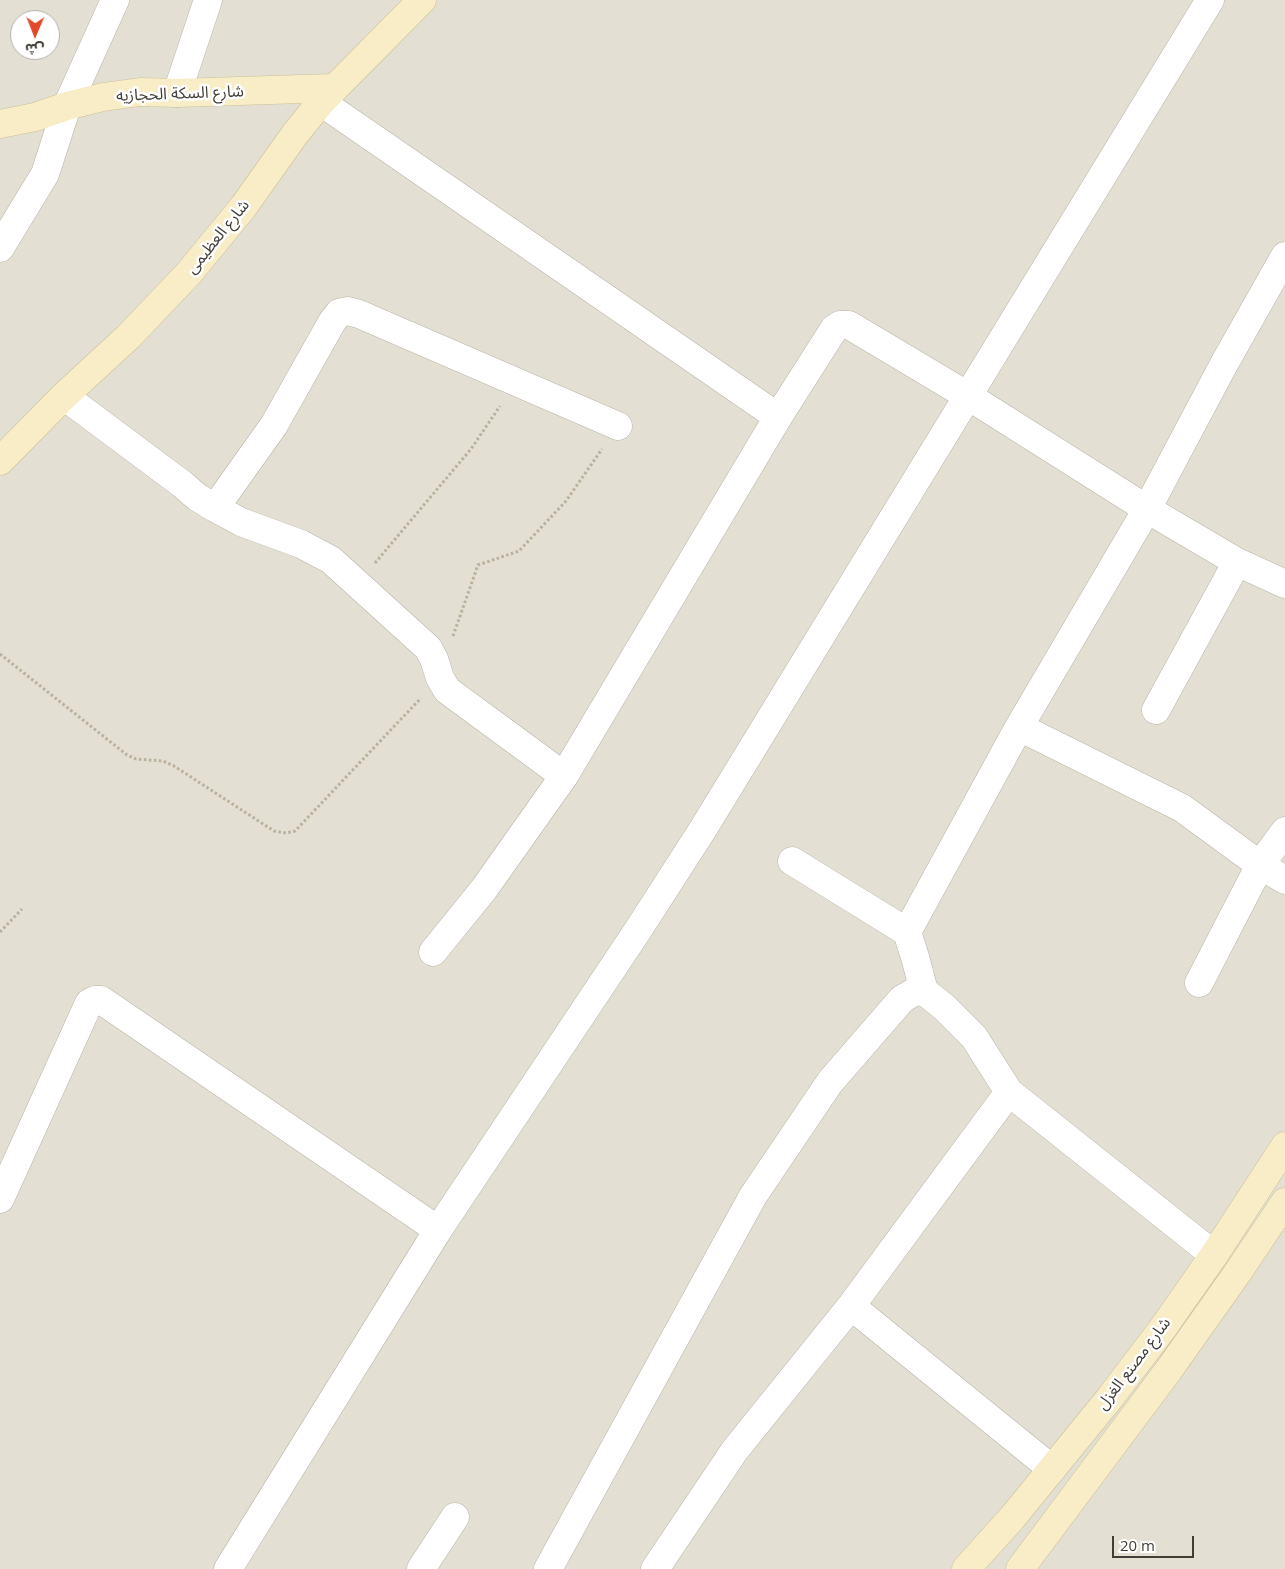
<!DOCTYPE html>
<html>
<head>
<meta charset="utf-8">
<style>
	body { margin:0 }
	#map { position:relative; width:1285px; height:1569px; overflow:hidden; background:#f0ede5; font-family:"Open Sans","Noto Sans Arabic",sans-serif }
	canvas { display:block }
	.north { position:absolute; left:10px; top:10px; width:50px; height:50px; box-sizing:border-box; background:#fff; border:1px solid #b3b1ae; border-radius:50%; rotate:181deg; font-size:14px; font-weight:700; line-height:20px; text-align:center; color:#423d35 }
	.north::after { content:''; display:block; margin:auto; width:18px; height:22px; background:#e24a29; clip-path:polygon(50% 0,100% 100%,50% 72%,0 100%) }
	.scale { position:absolute; left:1112px; top:1536px; width:82px; height:22px; box-sizing:border-box; border:2px solid #423d35; border-top:0; padding-left:6px; font-size:15px; line-height:18px; white-space:nowrap; color:#423d35; -webkit-text-stroke:4px #fff; paint-order:stroke }
</style>
</head>
<body>
<div id="map">
<canvas width="1285" height="1569"></canvas>
<div class="north">ش</div>
<div class="scale">20 m</div>
</div>
<script>
const c = document.querySelector('canvas').getContext('2d');
c.lineJoin = 'round';
function fill(path, color) {
  c.fillStyle = color;
  c.fill(path, 'evenodd');
}
function shape(rows) {
  const path = new Path2D();
  for (const r of rows) {
    path.moveTo(r[0], r[1]);
    for (let i = 2; i < r.length; i += 2) path.lineTo(r[i], r[i + 1]);
  }
  return path;
}
function stroke(path, color, width, dash) {
  c.strokeStyle = color;
  c.lineWidth = width;
  c.lineCap = dash ? 'butt' : 'round';
  c.setLineDash(dash || []);
  c.stroke(path);
}
function label(font, color, halo, rows, align = 'center') {
  c.font = font + ' "Open Sans","Noto Sans Arabic",sans-serif';
  c.lineWidth = 5;
  c.setLineDash([]);
  c.textBaseline = 'middle';
  c.strokeStyle = halo;
  c.fillStyle = color;
  for (const [text, x, y, turn = 0] of rows) {
    c.save();
    c.translate(x, y);
    c.rotate((+turn || 0) * Math.PI / 180);
    c.textAlign = isNaN(turn) ? turn : align;
    if (halo) c.strokeText(text, 0, 0);
    c.fillText(text, 0, 0);
    c.restore();
  }
}
const residential = shape([
	[0,0,1285,0,1285,1569,0,1569],
	[20,20,50,20,50,50,20,50]
]);
const path = shape([
	[375,563,471,449,500,406],
	[453,636,478,565,519,551,566,501,602,449],
	[0,654,127,755,136,759,163,761,174,766,274,831,286,833,295,831,421,698],
	[0,932,22,909]
]);
const street = shape([
	[177,93,208,0],
	[321,102,778,417],
	[0,248,45,174,67,106,115,0],
	[64,396,182,484,197,497,215,508,241,522,301,544,331,560,428,648,434,659,440,678,447,690,564,776],
	[215,508,274,425,332,322,339,313,348,311,359,314,618,426],
	[1156,710,1237,562],
	[1019,727,1182,808,1260,865,1285,880],
	[792,861,907,932,915,957,924,991,944,1007,974,1037,1009,1092,1214,1255],
	[907,932,1019,727,1147,509,1224,364,1285,256],
	[433,952,484,889,564,776,778,417,834,329,840,325,849,325,968,396,1147,509,1237,562,1285,584],
	[1199,983,1260,865,1285,831],
	[0,1199,89,1003,95,1000,101,1000,438,1230],
	[851,1306,1052,1469],
	[228,1569,438,1230,638,930,703,829,1210,0],
	[421,1569,455,1517],
	[548,1569,753,1196,830,1082,902,999,914,992,924,991],
	[655,1569,735,1450,851,1306,1009,1092]
]);
const secondary = shape([
	[0,124,35,117,67,106,103,97,140,92,177,93,333,88],
	[0,461,64,396,128,337,189,273,244,206,295,134,321,102,422,0],
	[966,1569,1012,1518,1109,1399,1163,1328,1214,1255,1285,1146],
	[1020,1569,1168,1371,1236,1275,1285,1202]
]);
const streetNames = [
	["شارع السكة الحجازيه",180,94,-2],
	["شارع العظيمى",218,237,-51],
	["شارع مصنع الغزل",1134,1364,-53]
];
fill(residential, '#e3dfd3');
stroke(street, '#bab4a8', 29);
stroke(secondary, '#cbc098', 29);
stroke(path, '#bbb09b', 3, [2.5, 2.5]);
stroke(street, '#fff', 28);
stroke(secondary, '#f8edc7', 28);
label('16px', '#423d35', '#fff', streetNames);
</script>
</body>
</html>
